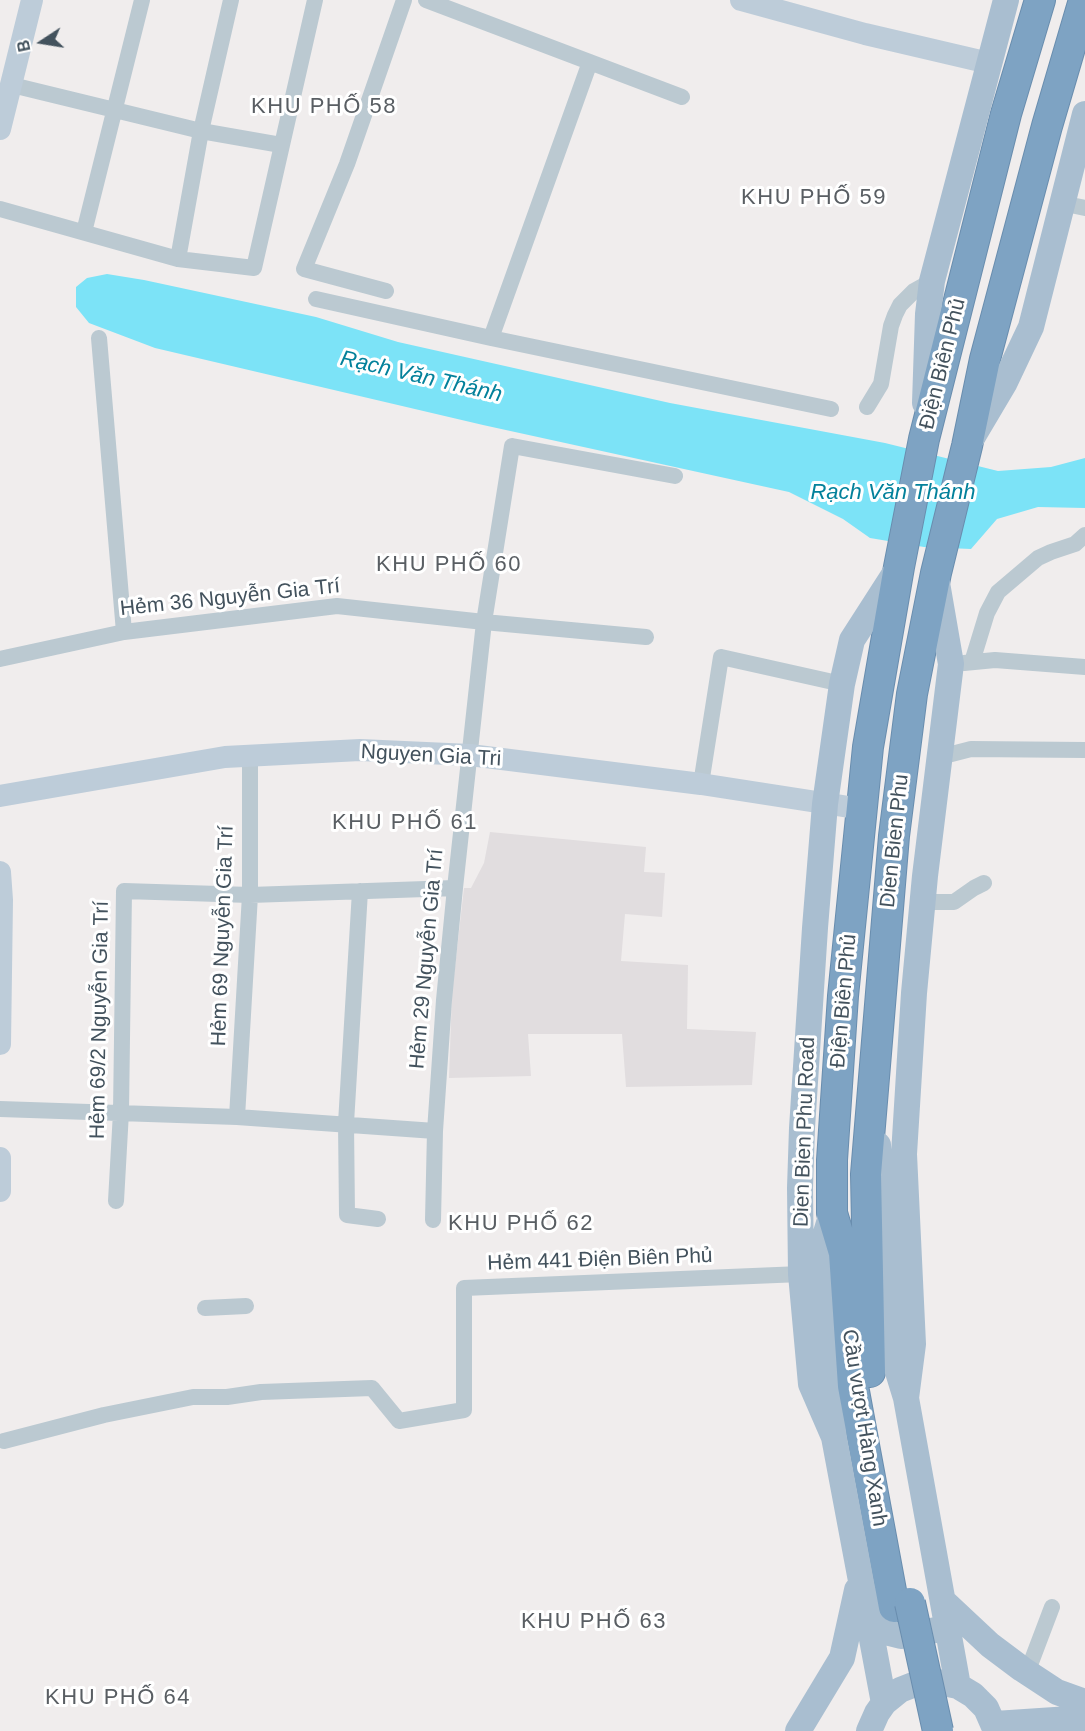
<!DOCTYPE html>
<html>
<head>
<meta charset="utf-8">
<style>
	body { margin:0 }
	#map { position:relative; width:1085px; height:1731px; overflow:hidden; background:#f0eded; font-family:Helvetica,sans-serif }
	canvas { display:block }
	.north { position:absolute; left:12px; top:12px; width:60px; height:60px; -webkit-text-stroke:4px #fff; paint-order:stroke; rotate:258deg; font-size:16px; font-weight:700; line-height:24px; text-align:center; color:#43525d }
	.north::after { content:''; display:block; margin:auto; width:21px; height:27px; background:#43525d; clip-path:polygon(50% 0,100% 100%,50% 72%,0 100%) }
</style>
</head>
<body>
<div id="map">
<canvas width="1085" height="1731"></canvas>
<div class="north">B</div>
</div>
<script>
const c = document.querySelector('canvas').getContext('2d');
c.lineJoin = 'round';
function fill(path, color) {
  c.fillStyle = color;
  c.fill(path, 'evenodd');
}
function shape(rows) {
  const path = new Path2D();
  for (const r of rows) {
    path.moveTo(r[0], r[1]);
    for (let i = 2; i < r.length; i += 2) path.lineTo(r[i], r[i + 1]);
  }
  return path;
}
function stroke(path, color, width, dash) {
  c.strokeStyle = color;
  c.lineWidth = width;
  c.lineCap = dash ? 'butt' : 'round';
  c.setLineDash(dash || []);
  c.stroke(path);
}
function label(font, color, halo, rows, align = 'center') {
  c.font = font + ' Helvetica,sans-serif';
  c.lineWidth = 6;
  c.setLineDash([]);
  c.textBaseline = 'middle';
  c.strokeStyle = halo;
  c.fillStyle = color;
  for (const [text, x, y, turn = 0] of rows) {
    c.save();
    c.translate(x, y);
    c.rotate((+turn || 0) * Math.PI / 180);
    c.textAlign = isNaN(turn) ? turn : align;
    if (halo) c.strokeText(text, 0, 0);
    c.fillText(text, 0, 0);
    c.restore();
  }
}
const education = shape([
	[490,832,646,847,644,872,665,873,662,917,625,914,621,961,688,965,687,1029,756,1032,752,1085,626,1087,622,1034,528,1034,531,1076,449,1078,452,993,464,888,471,888,484,863]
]);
const water = shape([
	[107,274,144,280,316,317,398,342,670,403,885,443,998,471,1051,467,1085,458,1085,508,1038,507,997,519,971,549,924,547,870,538,843,519,789,492,483,425,155,348,89,323,76,307,76,287,87,278]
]);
const street = shape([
	[426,0,682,97],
	[590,62,491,338,831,409],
	[12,85,201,131,281,145],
	[1061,203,1085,208],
	[0,209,178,259,254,268,315,0],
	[84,232,142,0],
	[178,259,201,131,231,0],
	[386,291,304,269,347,164,404,0],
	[316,299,491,338],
	[99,338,124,632],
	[867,407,881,384,891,326,895,315,900,305,914,291,932,281],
	[0,659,124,632,337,606,484,622,646,637],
	[972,662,987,613,998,592,1038,558,1051,552,1075,544,1085,535],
	[964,663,995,660,1085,667],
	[940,757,971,749,1085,750],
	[701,784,721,657,842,684],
	[360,891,346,1123,347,1215,378,1219],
	[922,902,954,902,974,888,984,883],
	[0,1109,237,1117,435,1131],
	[237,1117,250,895,250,756],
	[116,1201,121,1112,124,891,250,895,455,888],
	[433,1220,435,1131,444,1000,455,888,484,622,512,446,675,476],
	[205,1308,246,1306],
	[4,1441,104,1415,193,1397,227,1397,261,1392,372,1388,399,1421,464,1410,464,1288,801,1274],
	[1027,1673,1052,1607]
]);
const secondary = shape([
	[741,0,865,34,989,63],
	[0,129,32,0],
	[0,796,225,757,360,750,470,755,701,784,862,809],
	[0,872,2,900,0,1044],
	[0,1158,0,1191]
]);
const primary = shape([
	[925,403,928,314,932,281,1006,0],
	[973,436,1005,382,1031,327,1085,114],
	[878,1145,890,1346,906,1398,958,1686],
	[832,1213,822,1246,822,1289,834,1437,884,1703],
	[906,1398,913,1344,904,1154,914,993,925,876,951,664,937,583],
	[834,1437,811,1384,801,1274,800,1188,802,1128,815,928,825,804,842,684,852,640,897,570],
	[880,1600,885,1627,889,1633,901,1636,936,1630],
	[943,1601,990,1645,1022,1669,1057,1692,1085,1702],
	[995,1724,1085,1718],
	[798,1731,842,1658,857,1590],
	[869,1731,877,1713,884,1703,900,1690,918,1683,938,1682,958,1686,973,1695,986,1708,996,1731]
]);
const highway = shape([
	[870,1372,866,1174,894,836,912,694,936,573,967,446,985,359,1047,126,1084,0],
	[894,1607,853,1386,844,1253,832,1213,832,1160,843,996,868,747,899,567,924,439,1006,114,1040,0]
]);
const highwayBridge = shape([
	[910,1603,938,1731]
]);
const streetNames = [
	["Điện Biên Phủ",943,364,-76],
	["Hẻm 36 Nguyễn Gia Trí",230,598,-6],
	["Nguyen Gia Tri",431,756,3],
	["Dien Bien Phu",895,841,-84],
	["Hẻm 69 Nguyễn Gia Trí",223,936,-88],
	["Hẻm 29 Nguyễn Gia Trí",427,959,-85],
	["Điện Biên Phủ",844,1001,-85],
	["Hẻm 69/2 Nguyễn Gia Trí",100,1020,-89],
	["Dien Bien Phu Road",805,1132,-88],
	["Hẻm 441 Điện Biên Phủ",600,1260,-2],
	["Cầu vượt Hàng Xanh",864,1428,81]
];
const neighbourhoodNames = [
	["KHU PHỐ 58",324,107],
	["KHU PHỐ 59",814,198],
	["KHU PHỐ 60",449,565],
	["KHU PHỐ 61",405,823],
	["KHU PHỐ 62",521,1224],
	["KHU PHỐ 63",594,1622],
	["KHU PHỐ 64",118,1698]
];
const waterNames = [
	["Rạch Văn Thánh",421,377,13],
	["Rạch Văn Thánh",893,493]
];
fill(education, '#e1dddf');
fill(water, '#7ce3f7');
stroke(highway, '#698dae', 32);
stroke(street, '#bbc9d1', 16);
stroke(secondary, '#bdccd9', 22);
stroke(primary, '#a9bed0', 26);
stroke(highway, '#7ea3c3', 30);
stroke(highwayBridge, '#698dae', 32, []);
stroke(highwayBridge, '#7ea3c3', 30);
label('21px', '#43525d', '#fff', streetNames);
c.letterSpacing = '1.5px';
label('22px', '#595e63', '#fff', neighbourhoodNames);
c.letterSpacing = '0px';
label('italic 22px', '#03819b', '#fff', waterNames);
</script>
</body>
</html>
